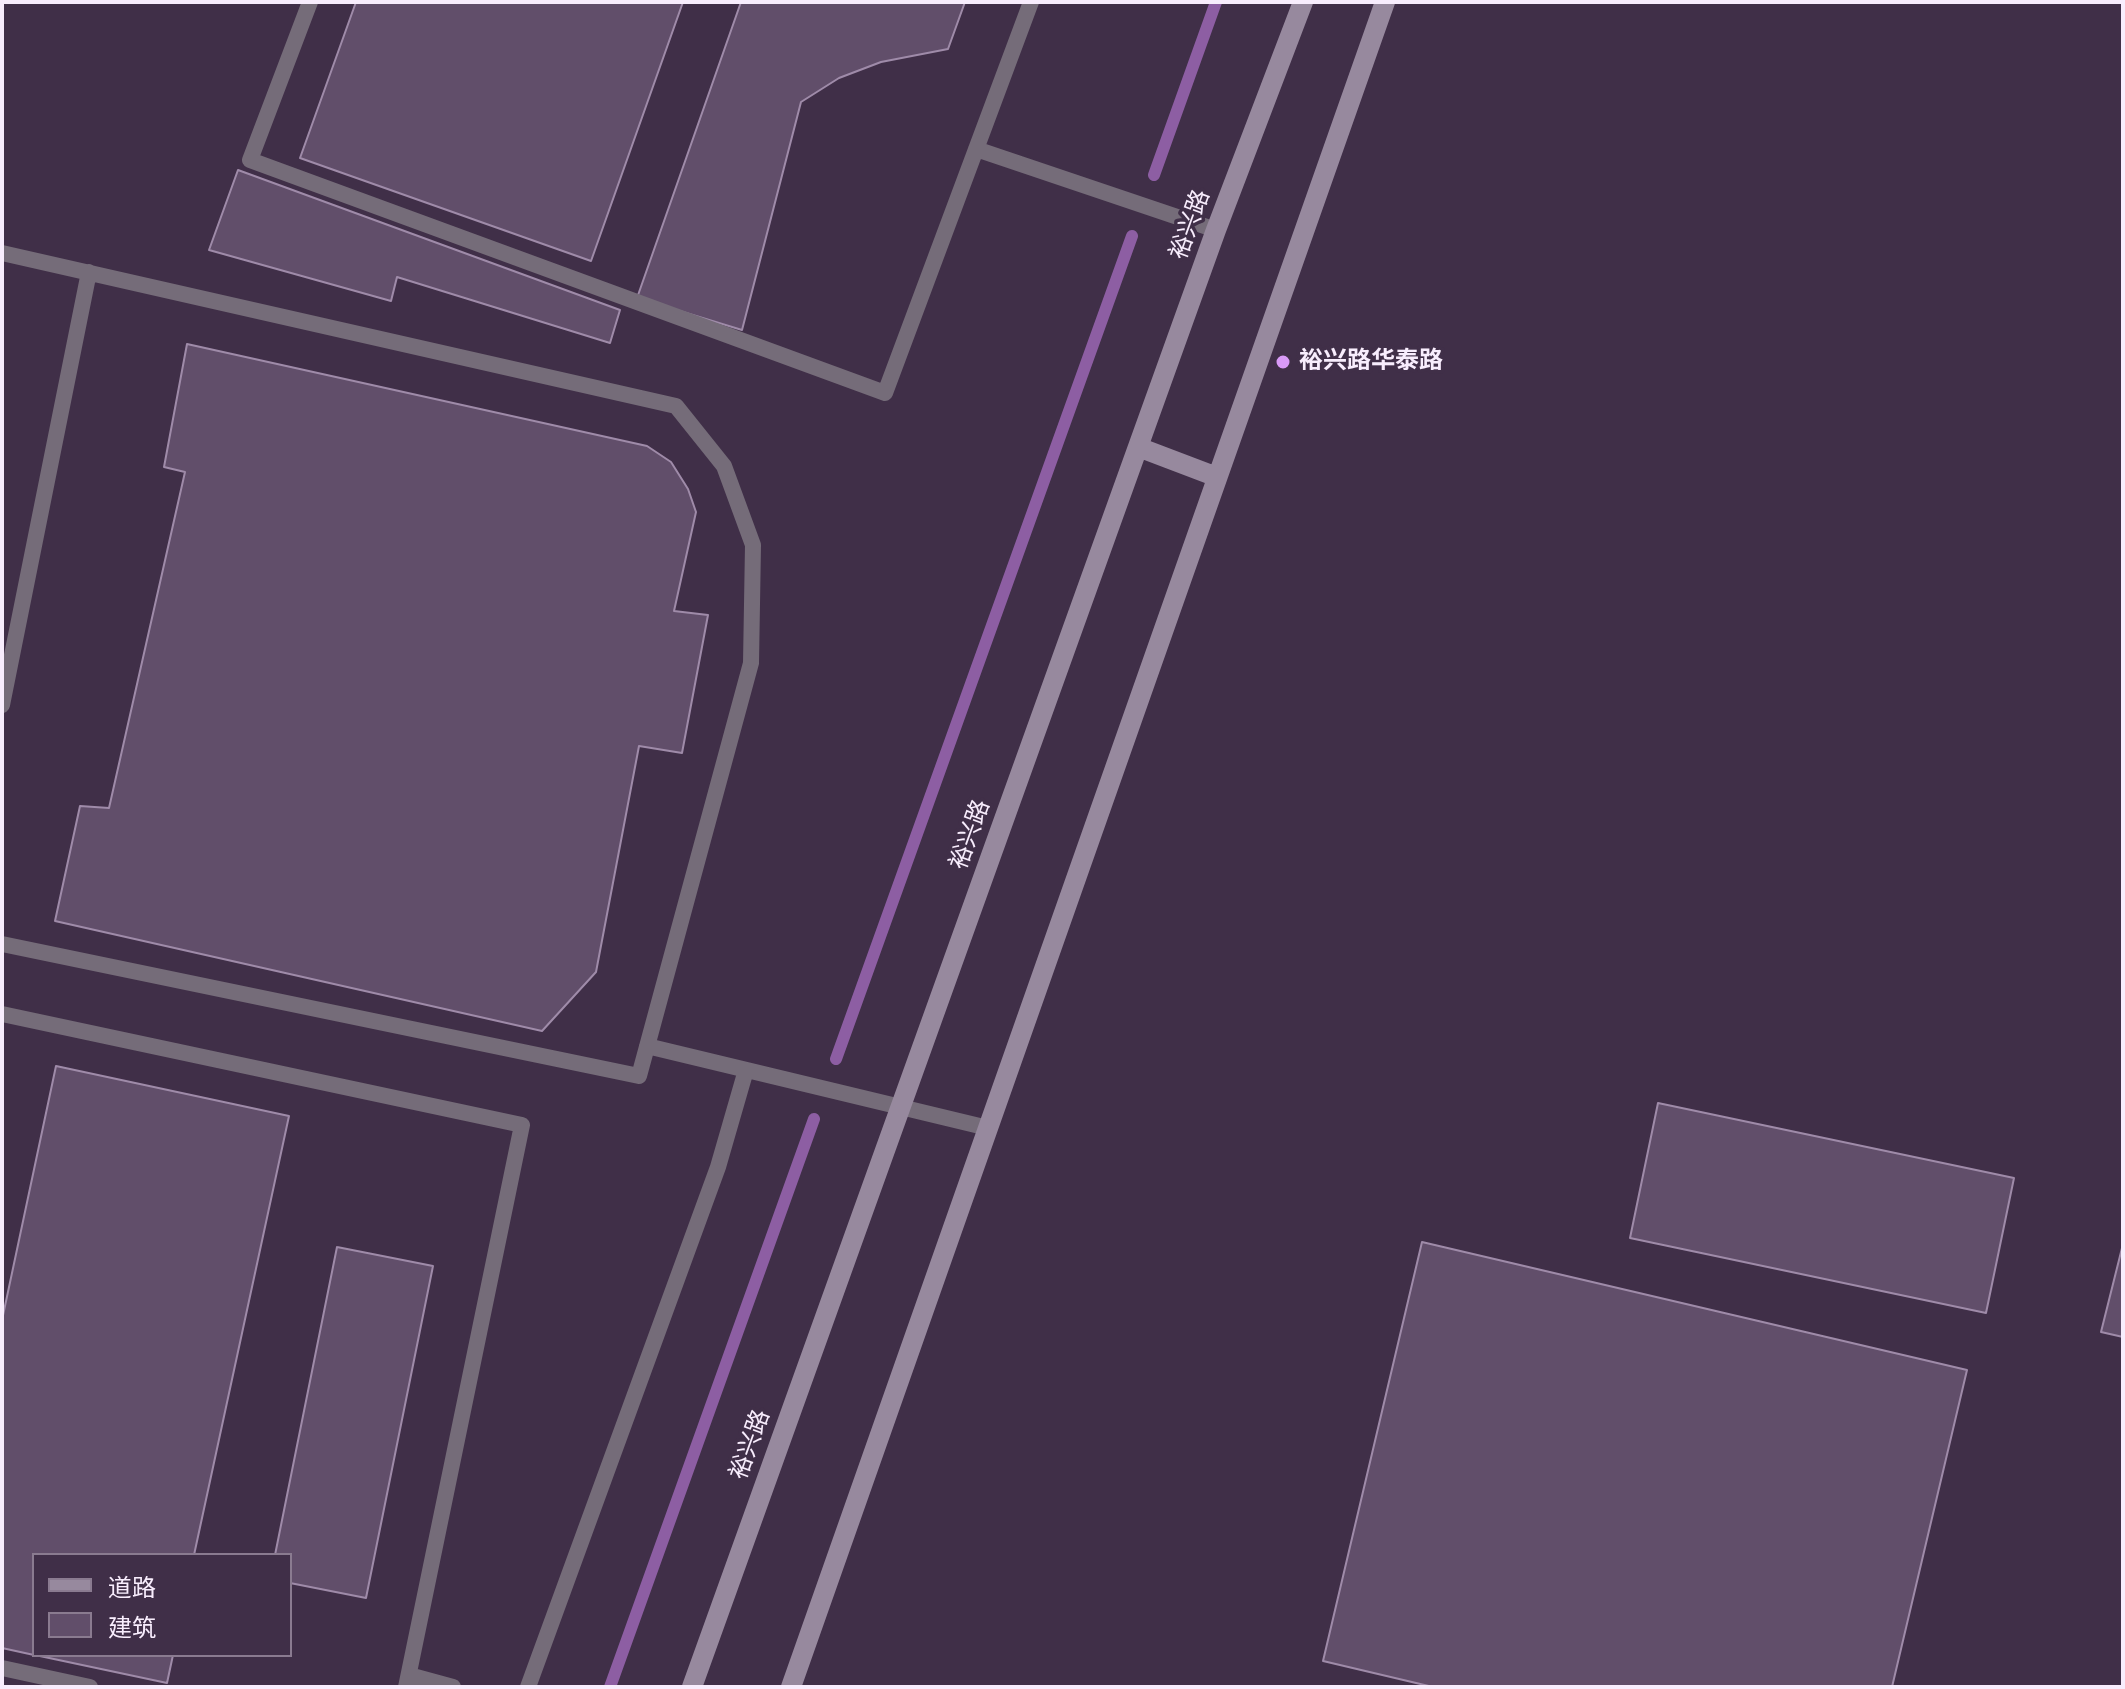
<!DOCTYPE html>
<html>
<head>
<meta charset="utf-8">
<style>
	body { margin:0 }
	#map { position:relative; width:2125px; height:1689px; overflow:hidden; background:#402f48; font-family:"DM Sans","Noto Sans SC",sans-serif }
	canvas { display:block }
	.frame { position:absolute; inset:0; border:4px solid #f8edfd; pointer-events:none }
	.legend { position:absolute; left:32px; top:1553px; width:260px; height:104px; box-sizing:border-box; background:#402f48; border:2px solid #8a7b90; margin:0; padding:10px 14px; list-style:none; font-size:24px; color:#f8edfd }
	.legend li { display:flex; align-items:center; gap:16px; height:40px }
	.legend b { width:40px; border:2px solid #8a7b90 }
</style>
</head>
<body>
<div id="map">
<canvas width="2125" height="1689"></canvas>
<div class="frame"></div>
<ul class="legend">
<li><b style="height:10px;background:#97899e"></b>道路</li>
<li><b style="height:22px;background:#614e6a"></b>建筑</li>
</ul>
</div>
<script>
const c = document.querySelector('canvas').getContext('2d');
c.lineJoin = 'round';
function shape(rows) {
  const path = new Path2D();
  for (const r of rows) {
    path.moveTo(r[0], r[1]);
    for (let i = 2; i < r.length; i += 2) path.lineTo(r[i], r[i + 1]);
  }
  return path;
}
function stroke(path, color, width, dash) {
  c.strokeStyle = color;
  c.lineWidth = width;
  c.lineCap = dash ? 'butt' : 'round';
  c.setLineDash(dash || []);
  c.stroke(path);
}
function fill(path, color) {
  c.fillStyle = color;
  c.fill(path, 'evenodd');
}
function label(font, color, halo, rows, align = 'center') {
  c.font = font + ' "DM Sans","Noto Sans SC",sans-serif';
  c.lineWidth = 7;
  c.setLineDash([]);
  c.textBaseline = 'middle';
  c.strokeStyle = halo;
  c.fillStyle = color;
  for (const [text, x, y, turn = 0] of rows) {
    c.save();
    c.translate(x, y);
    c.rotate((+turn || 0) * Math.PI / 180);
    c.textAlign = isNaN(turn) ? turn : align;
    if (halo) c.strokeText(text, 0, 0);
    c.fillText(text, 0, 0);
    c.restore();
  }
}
const stream = shape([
	[1154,175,1216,2],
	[836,1059,1132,236],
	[610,1687,814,1119]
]);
const building = shape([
	[356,2,683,2,591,261,300,158,356,2],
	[741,2,965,2,948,49,881,62,839,78,801,102,742,330,637,298,741,2],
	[238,170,620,310,610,343,397,277,391,301,209,250,238,170],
	[187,344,647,446,671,462,688,489,696,512,674,611,708,615,682,753,639,746,596,972,542,1031,55,921,80,806,109,808,185,472,164,467,187,344],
	[56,1066,289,1116,194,1555,34,1555,34,1655,2,1648,2,1320,56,1066],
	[1658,1103,2014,1178,1986,1313,1630,1238,1658,1103],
	[1422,1242,1967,1370,1892,1687,1433,1687,1323,1661,1422,1242],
	[2123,1244,2123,1337,2101,1332,2123,1244],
	[337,1247,433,1266,366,1598,290,1583,290,1555,275,1555,337,1247],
	[35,1655,173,1655,167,1683,35,1655]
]);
const lane = shape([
	[310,2,250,160,885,393,1031,2],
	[976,149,1216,230],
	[2,253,676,406,724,466,753,545,751,663,639,1076,2,944],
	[2,705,89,272],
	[2,1014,522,1125,406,1687],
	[647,1046,988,1128],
	[2,1668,90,1687],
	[409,1675,453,1687],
	[528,1687,718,1167,746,1070]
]);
const secondary = shape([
	[1138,447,1217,477],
	[692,1687,1216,230,1303,2],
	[791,1687,1385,2]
]);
const markers = [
	[1283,362,8,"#d99af7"]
];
const streetNames = [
	["裕兴路",1191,225,-70],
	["裕兴路",971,835,-70],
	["裕兴路",751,1445,-70]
];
const poiNames = [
	["裕兴路华泰路",1299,362]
];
stroke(stream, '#8d5ea3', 12);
fill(building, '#614e6a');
stroke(building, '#9f8ba9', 2);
stroke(lane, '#756c79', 16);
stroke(secondary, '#97899e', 20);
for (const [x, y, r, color] of markers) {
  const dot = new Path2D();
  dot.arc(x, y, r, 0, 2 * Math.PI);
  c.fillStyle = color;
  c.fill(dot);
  stroke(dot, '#402f48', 3);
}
label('24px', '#f8edfd', '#402f48', streetNames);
label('bold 24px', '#f8edfd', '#402f48', poiNames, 'left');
</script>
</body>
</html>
